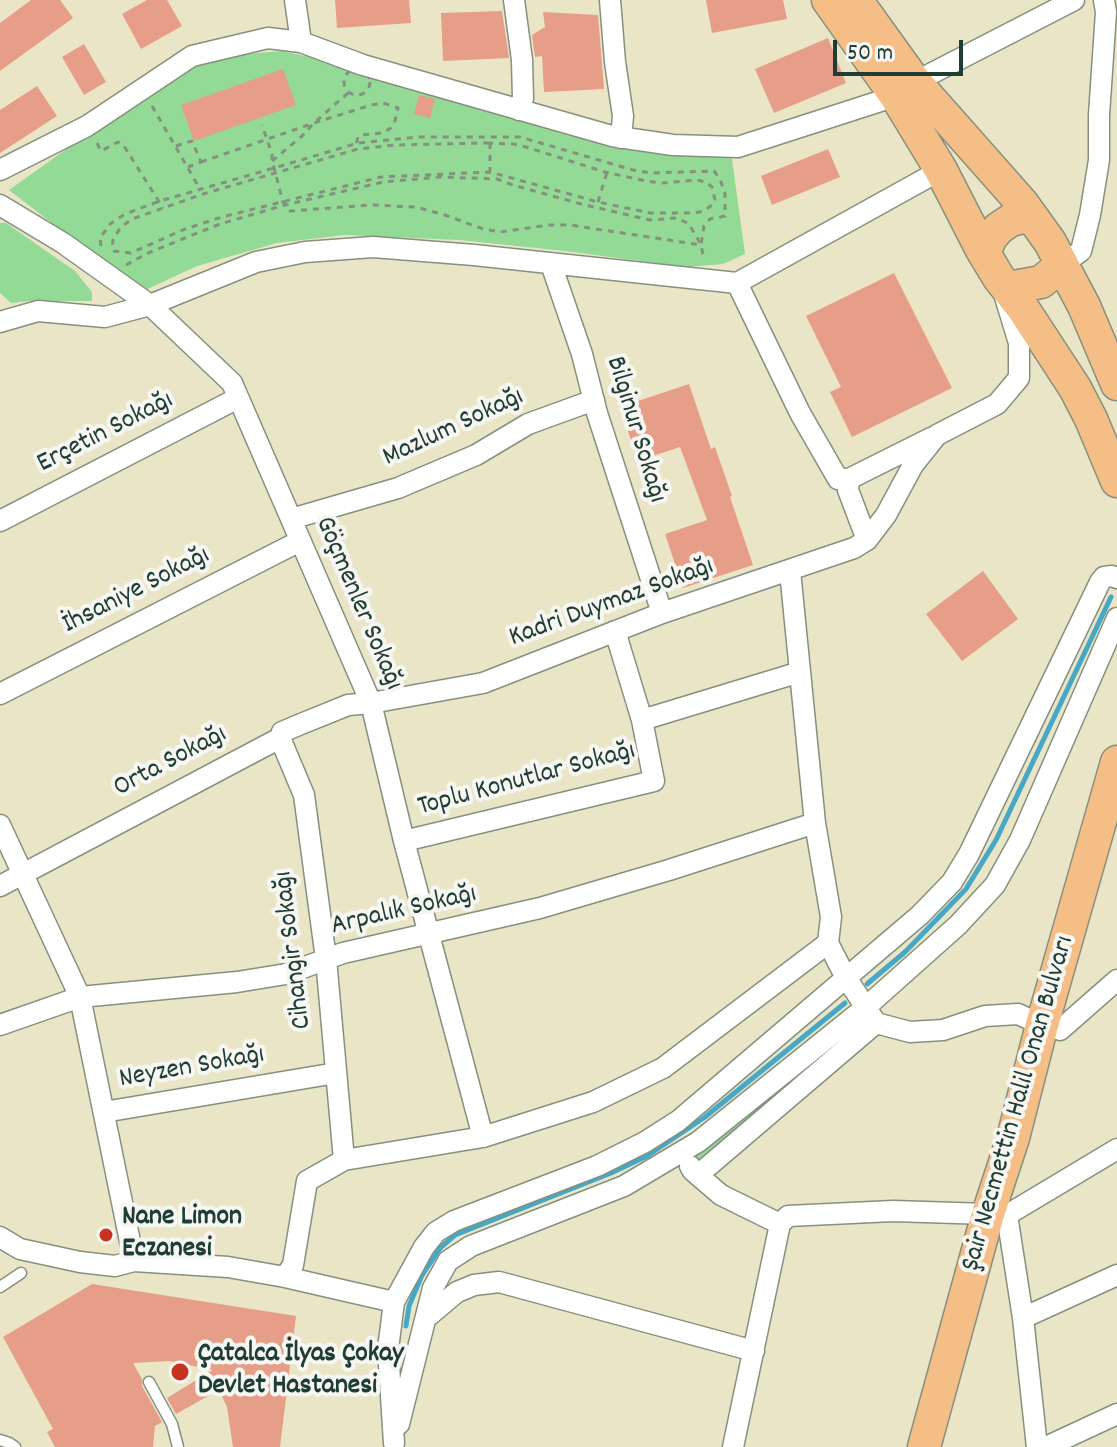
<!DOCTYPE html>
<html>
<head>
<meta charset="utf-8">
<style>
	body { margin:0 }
	#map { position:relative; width:1117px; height:1447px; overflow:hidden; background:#eae5c7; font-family:Dekko,sans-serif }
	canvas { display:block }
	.scale { position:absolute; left:833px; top:40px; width:130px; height:36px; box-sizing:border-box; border:4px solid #1f3d34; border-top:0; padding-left:10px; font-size:24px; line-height:28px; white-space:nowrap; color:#1f3d34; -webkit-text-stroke:6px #f6f6f2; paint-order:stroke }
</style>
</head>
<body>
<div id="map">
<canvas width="1117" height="1447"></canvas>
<div class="scale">50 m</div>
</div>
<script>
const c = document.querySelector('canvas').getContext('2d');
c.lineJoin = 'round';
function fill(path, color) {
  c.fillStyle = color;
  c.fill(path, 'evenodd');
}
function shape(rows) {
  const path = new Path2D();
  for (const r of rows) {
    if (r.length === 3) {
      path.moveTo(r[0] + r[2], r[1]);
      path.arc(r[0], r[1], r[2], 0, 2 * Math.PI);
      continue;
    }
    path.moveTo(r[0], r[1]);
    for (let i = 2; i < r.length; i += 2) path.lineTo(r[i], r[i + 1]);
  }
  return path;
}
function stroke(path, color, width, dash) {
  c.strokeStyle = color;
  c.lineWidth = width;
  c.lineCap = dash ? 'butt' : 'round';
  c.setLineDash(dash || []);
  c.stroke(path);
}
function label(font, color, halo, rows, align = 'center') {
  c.font = font + ' Dekko,sans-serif';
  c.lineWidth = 8;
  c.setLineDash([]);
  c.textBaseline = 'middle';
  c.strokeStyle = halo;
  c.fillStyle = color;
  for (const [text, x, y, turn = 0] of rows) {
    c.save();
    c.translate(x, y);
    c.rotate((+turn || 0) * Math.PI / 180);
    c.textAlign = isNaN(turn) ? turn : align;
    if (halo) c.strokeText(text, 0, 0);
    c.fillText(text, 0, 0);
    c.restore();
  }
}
const green = shape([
	[282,51,315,58,479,103,731,152,745,254,723,264,686,267,565,251,459,240,345,235,277,243,197,266,141,292,9,190,68,148,210,57],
	[0,223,6,223,75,271,92,292,92,301,30,301,11,303,0,293],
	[855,1019,864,1029,701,1165,691,1151]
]);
const stream = shape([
	[867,984,905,952,966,889,996,840,1111,597],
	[406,1326,409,1306,422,1275,440,1248,455,1235,611,1173,647,1156,705,1117,845,1003]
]);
const building = shape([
	[31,0,60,0,73,18,0,71,0,23],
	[147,0,167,0,182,26,141,49,122,14],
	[335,0,409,0,411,23,337,28],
	[706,0,783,0,787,19,712,33],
	[502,11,509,58,443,61,441,13],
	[543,12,598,15,604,89,544,92,542,56,535,57,532,35,545,27],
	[828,38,846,83,774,113,755,69],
	[84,44,106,82,84,95,62,57],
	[283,69,296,105,194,141,181,105],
	[37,86,57,116,0,153,0,110],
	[419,95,435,99,430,118,414,114],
	[828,149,840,177,772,205,761,176],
	[894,273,952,388,852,437,830,392,841,387,806,316],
	[689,384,711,449,715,447,732,496,730,497,753,565,683,588,665,534,707,520,680,447,638,461,620,407],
	[983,571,1018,619,962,661,926,614],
	[92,1284,296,1316,280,1447,233,1447,227,1407,219,1390,176,1414,167,1398,213,1370,169,1361,133,1363,142,1379,142,1386,162,1422,155,1426,153,1447,55,1447,47,1432,53,1429,3,1337]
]);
const path = shape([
	[357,82,13],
	[152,106,200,189],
	[97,143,101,151,118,142,124,146,163,208],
	[487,143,514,144,526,147,605,172,646,181,662,183,697,180,706,182,712,187,715,200,712,205,704,211,694,213,650,213,598,202,490,172,381,177,222,217,185,229,131,253,114,251,112,248,113,240,120,228,132,219,203,194,358,149,395,145,487,143],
	[490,143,490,171],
	[176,146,192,141,201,162,188,167],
	[272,161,302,136,314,123,348,93],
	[201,162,314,123,371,105,383,103,398,108,395,121,391,128,382,133,361,135,358,137,356,145],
	[598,202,607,172],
	[101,246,100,238,110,224,125,214,160,201,274,168,358,143,418,137,520,137,633,170,651,173,714,171,720,179,725,194,725,216,710,219,704,226,701,245,570,225,549,225,500,232,483,229,445,215,416,207,371,205,290,211,283,202,274,168,272,161,272,154,262,125],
	[126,265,148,253,220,224,285,205,383,182,440,177,497,179,513,185,581,204,650,220,677,218,689,224,701,245,704,260]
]);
const lane = shape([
	[0,1287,21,1273],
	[149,1382,172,1424,178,1447],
	[0,1440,9,1443,15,1447]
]);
const street = shape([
	[295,0,301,42],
	[514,0,522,60,523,98,519,110],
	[610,0,615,62,623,116,621,138],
	[915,82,1074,0],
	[0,170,87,126,192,56,268,38,301,42,363,65,612,136,673,145,738,147,896,96],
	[0,205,63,243,150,305,232,383,371,703,404,841,483,1137],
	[551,264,582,354,597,413,662,613],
	[1062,265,1081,251,1090,215,1099,160,1099,115,1106,12,1104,0],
	[737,283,800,413,838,479,849,479],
	[0,322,38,311,105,317,150,305,256,262,305,252,373,247,474,255,737,283,941,170],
	[849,479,931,438],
	[849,479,848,490,867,540],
	[291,519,398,488,476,455,528,424,594,400],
	[0,521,238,398],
	[0,694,300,541],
	[642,720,800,672],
	[280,738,304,795,326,959,344,1160],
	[0,825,80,997,134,1261],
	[404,841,654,781,642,720,615,631],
	[0,886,280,738,282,732,301,724,348,705,371,703,483,683,662,613,854,548,867,540,886,515,913,465,937,435,997,404,1019,378,1019,343,1005,297],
	[828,943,845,976,876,1023,910,1032,943,1030,985,1016,1018,1014,1042,1025],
	[0,1025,80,997,237,982,286,974,343,953,540,908,669,870,815,823],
	[1060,1030,1117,980],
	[104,1112,336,1073],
	[690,1166,693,1171,721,1195,780,1224],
	[698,1175,876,1023],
	[0,1237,20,1249,80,1262,115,1266,134,1261,228,1267,285,1277,293,1265,307,1181,344,1160,483,1137,593,1102,663,1068,828,943,831,917,815,823,790,571],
	[285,1277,394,1302],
	[426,1318,457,1292,474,1285,499,1282,754,1351],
	[1023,1318,1117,1275],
	[399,1424,433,1288,448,1261,471,1246,624,1186,698,1142,866,1007,958,925,995,885,1020,840,1117,618],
	[394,1443,388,1349,394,1302,424,1247,436,1232,454,1221,597,1166,645,1142,678,1121,920,915,952,882,969,854,1100,582,1104,577,1112,576,1117,578],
	[733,1447,780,1224,788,1216,893,1211,988,1214],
	[1037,1447,1023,1318,1007,1215,1117,1149],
	[1046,1447,1117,1414]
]);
const primary = shape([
	[828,0,896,96,941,170,982,250,999,278,1022,307,1075,388,1091,419,1117,481],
	[856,0,915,82,1022,203,1050,242,1084,306,1117,384],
	[984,253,991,237,999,228,1011,220,1022,217,1033,219],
	[1008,288,1041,282,1062,265],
	[924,1447,988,1214,1013,1138,1042,1025,1117,762]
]);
const markers = [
	[106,1235,8,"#c8321e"],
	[180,1372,10,"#c8321e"]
];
const streetNames = [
	["Mazlum Sokağı",454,429,-25],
	["Bilginur Sokağı",634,430,73],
	["Erçetin Sokağı",106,434,-27],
	["İhsaniye Sokağı",137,592,-27],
	["Göçmenler Sokağı",357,604,67],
	["Kadri Duymaz Sokağı",612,604,-20],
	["Orta Sokağı",171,763,-28],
	["Toplu Konutlar Sokağı",527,781,-15],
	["Arpalık Sokağı",404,912,-13],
	["Cihangir Sokağı",295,950,-97],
	["Neyzen Sokağı",192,1069,-10],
	["Şair Necmettin Halil Onan Bulvarı",1020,1104,-74]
];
const poiNames = [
	["Nane Limon",122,1219],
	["Eczanesi",122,1251],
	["Çatalca İlyas Çokay",198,1356],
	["Devlet Hastanesi",198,1388]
];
fill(green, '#92da95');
stroke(stream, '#47a7c6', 5);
fill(building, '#e69e89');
stroke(lane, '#84917e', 13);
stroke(street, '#84917e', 23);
stroke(primary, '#84917e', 35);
stroke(path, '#84917e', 3, [6, 6]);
stroke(lane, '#fff', 10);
stroke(street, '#fff', 20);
stroke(primary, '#f6be87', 32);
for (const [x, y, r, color] of markers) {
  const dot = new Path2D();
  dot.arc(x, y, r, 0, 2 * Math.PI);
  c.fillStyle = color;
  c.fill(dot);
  stroke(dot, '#f6f6f2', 3);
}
label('28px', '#1f3d34', '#f6f6f2', streetNames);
label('bold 28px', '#1f3d34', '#f6f6f2', poiNames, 'left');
</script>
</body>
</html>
